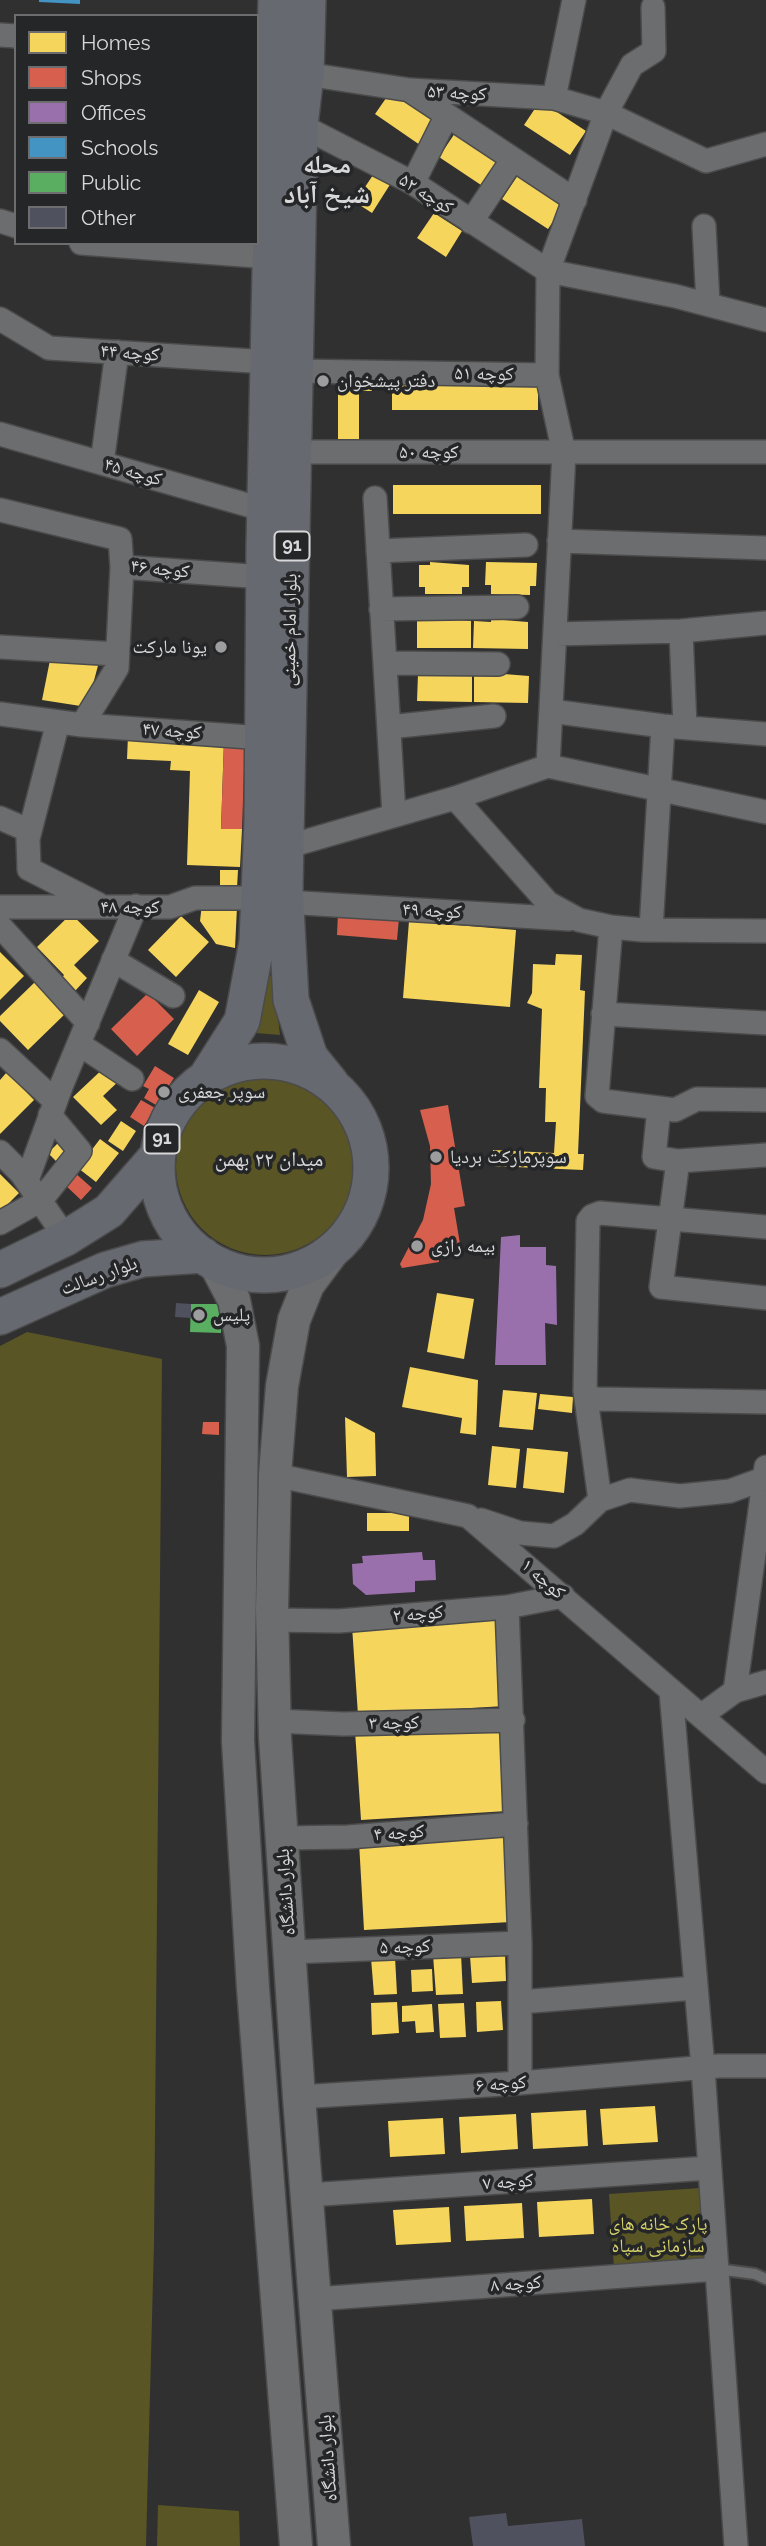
<!DOCTYPE html>
<html>
<head>
<meta charset="utf-8">
<style>
	body { margin:0 }
	#map { position:relative; width:766px; height:2546px; overflow:hidden; background:#303031; font-family:Raleway,sans-serif }
	canvas { display:block }
	.legend { position:absolute; left:14px; top:14px; width:245px; height:231px; box-sizing:border-box; background:#252628; border:2px solid #6d6d6f; margin:0; padding:9px 12px; list-style:none; font-size:21px; color:#d8d8da }
	.legend li { display:flex; align-items:center; gap:14px; height:35px }
	.legend b { width:35px; border:2px solid #6d6d6f }
</style>
</head>
<body>
<div id="map">
<canvas width="766" height="2546"></canvas>
<ul class="legend">
<li><b style="height:19px;background:#f6d55c"></b>Homes</li>
<li><b style="height:19px;background:#d6604d"></b>Shops</li>
<li><b style="height:19px;background:#9970ab"></b>Offices</li>
<li><b style="height:19px;background:#4393c3"></b>Schools</li>
<li><b style="height:19px;background:#5aae61"></b>Public</li>
<li><b style="height:19px;background:#4f515e"></b>Other</li>
</ul>
</div>
<script>
const c = document.querySelector('canvas').getContext('2d');
c.lineJoin = 'round';
function fill(path, color) {
  c.fillStyle = color;
  c.fill(path, 'evenodd');
}
function shape(rows) {
  const path = new Path2D();
  for (const r of rows) {
    if (r.length === 3) {
      path.moveTo(r[0] + r[2], r[1]);
      path.arc(r[0], r[1], r[2], 0, 2 * Math.PI);
      continue;
    }
    path.moveTo(r[0], r[1]);
    for (let i = 2; i < r.length; i += 2) path.lineTo(r[i], r[i + 1]);
  }
  return path;
}
function stroke(path, color, width, dash) {
  c.strokeStyle = color;
  c.lineWidth = width;
  c.lineCap = dash ? 'butt' : 'round';
  c.setLineDash(dash || []);
  c.stroke(path);
}
function label(font, color, halo, rows, align = 'center') {
  c.font = font + ' Raleway,"Noto Naskh Arabic",sans-serif';
  c.lineWidth = 7;
  c.setLineDash([]);
  c.textBaseline = 'middle';
  c.strokeStyle = halo;
  c.fillStyle = color;
  for (const [text, x, y, turn = 0] of rows) {
    c.save();
    c.translate(x, y);
    c.rotate((+turn || 0) * Math.PI / 180);
    c.textAlign = isNaN(turn) ? turn : align;
    if (halo) c.strokeText(text, 0, 0);
    c.fillText(text, 0, 0);
    c.restore();
  }
}
const green = shape([
	[266,975,273,976,280,1035,255,1033],
	[265,1166,89],
	[27,1332,162,1359,154,2242,146,2546,0,2546,0,1346],
	[701,2188,708,2277,615,2283,609,2194],
	[158,2505,239,2511,240,2546,157,2546]
]);
const homes = shape([
	[391,91,436,121,420,145,375,114],
	[540,101,586,131,570,155,524,125],
	[455,133,500,163,484,187,439,157],
	[375,172,391,183,372,213,355,202],
	[518,175,564,205,548,229,502,199],
	[434,213,462,231,446,257,417,238],
	[338,374,372,374,372,391,359,391,359,441,338,441],
	[392,382,538,383,538,410,392,410],
	[393,485,541,485,541,514,393,514],
	[430,562,469,565,469,587,462,587,462,594,425,594,425,587,419,587,419,565,430,565],
	[486,562,537,563,536,586,530,586,530,595,491,594,491,585,485,585],
	[434,618,471,621,471,648,417,648,417,620,434,621],
	[491,619,528,622,528,649,473,648,474,621,491,622],
	[52,650,100,658,87,707,42,700],
	[491,673,529,676,528,703,474,702,474,675],
	[418,674,472,675,472,702,417,701],
	[128,736,224,740,221,829,242,829,240,867,187,865,190,771,170,770,171,761,127,759],
	[220,870,238,870,237,888,220,887],
	[202,904,237,907,235,948,216,944,200,921],
	[71,914,99,941,74,965,87,978,75,991,62,978,64,975,37,947],
	[181,916,209,942,176,977,148,950],
	[409,921,516,930,510,1007,403,998],
	[0,952,24,976,0,1000],
	[556,954,582,955,580,990,585,991,578,1154,584,1154,583,1170,493,1166,493,1150,554,1153,556,1122,545,1122,546,1088,539,1088,542,1009,527,1003,532,993,533,964,555,965],
	[35,982,66,1013,28,1050,0,1021,0,1016],
	[199,990,219,1002,188,1055,168,1044],
	[108,1064,122,1078,103,1096,117,1110,101,1125,73,1097],
	[7,1072,34,1100,0,1134,0,1080],
	[121,1121,136,1131,123,1151,108,1141],
	[62,1139,75,1151,60,1165,48,1153],
	[100,1139,119,1153,96,1182,78,1168],
	[0,1174,19,1193,0,1212],
	[437,1293,474,1299,464,1359,427,1352],
	[410,1367,478,1380,476,1435,460,1433,462,1418,402,1407],
	[503,1390,537,1393,533,1430,499,1427],
	[540,1394,573,1397,572,1413,538,1409],
	[345,1417,375,1433,376,1476,347,1477],
	[492,1446,520,1449,516,1488,488,1485],
	[527,1448,568,1452,564,1493,523,1488],
	[367,1513,409,1513,409,1531,367,1531],
	[499,1618,504,1706,358,1715,352,1626],
	[502,1723,507,1811,361,1820,355,1731],
	[506,1834,511,1922,364,1930,359,1842],
	[461,1954,463,1994,436,1995,433,1955],
	[505,1954,506,1981,472,1983,470,1956],
	[395,1957,397,1994,374,1995,371,1958],
	[432,1969,433,1991,412,1992,411,1970],
	[501,2001,503,2030,477,2032,476,2002],
	[397,2002,399,2033,372,2035,371,2003],
	[464,2003,466,2037,440,2038,438,2004],
	[432,2004,434,2032,416,2033,415,2021,402,2022,402,2006],
	[655,2106,658,2142,603,2145,600,2109],
	[586,2110,588,2146,533,2149,531,2113],
	[516,2114,518,2149,461,2153,459,2117],
	[443,2118,445,2154,390,2157,388,2121],
	[592,2199,594,2234,539,2237,537,2202],
	[522,2203,524,2238,466,2241,464,2206],
	[449,2207,451,2242,396,2245,393,2210]
]);
const shops = shape([
	[224,740,245,741,242,829,221,829],
	[338,913,399,918,397,940,337,935],
	[148,993,174,1019,137,1056,111,1029],
	[155,1066,174,1078,156,1105,144,1098,149,1089,143,1086],
	[141,1100,155,1108,144,1126,130,1117],
	[448,1105,465,1206,454,1208,460,1244,437,1248,439,1262,402,1268,400,1264,423,1220,431,1184,430,1146,420,1110],
	[74,1172,92,1188,81,1200,63,1183],
	[203,1422,219,1422,219,1435,202,1434]
]);
const offices = shape([
	[520,1235,520,1247,546,1247,546,1265,556,1266,557,1325,545,1323,546,1365,495,1365,501,1237],
	[422,1552,423,1560,435,1560,436,1580,415,1581,415,1592,366,1595,353,1584,352,1564,363,1563,362,1556]
]);
const schools = shape([
	[39,0,80,0,80,4,39,2]
]);
const public = shape([
	[191,1304,222,1304,221,1333,190,1332]
]);
const building = shape([
	[176,1303,191,1304,191,1318,175,1317],
	[506,2513,508,2526,582,2519,585,2546,473,2546,469,2517]
]);
const lane = shape([
	[717,2269,755,2274,766,2279]
]);
const street = shape([
	[0,35,16,36],
	[306,74,410,90,554,98,606,113,706,161,766,144],
	[412,92,575,200],
	[554,98,574,0],
	[300,125,413,183,548,271,675,296,766,320],
	[413,183,447,115],
	[0,221,16,226],
	[471,222,513,159],
	[704,226,708,304],
	[81,243,270,257],
	[0,319,49,348,268,362],
	[296,371,547,375],
	[0,434,265,510],
	[295,452,766,452],
	[102,463,117,352],
	[375,498,394,815],
	[0,510,120,539,122,567,264,577],
	[559,541,766,548],
	[378,551,526,545],
	[381,609,517,607],
	[681,631,685,727],
	[555,634,681,631,766,623],
	[0,647,117,654],
	[385,663,498,664],
	[551,711,663,726,766,734],
	[0,714,82,725,117,668,122,567],
	[58,722,28,839,29,869,98,904],
	[82,725,263,738],
	[389,727,494,716],
	[548,766,564,453,547,375,548,271,606,113,632,65,654,51,653,7],
	[455,798,548,903,579,920,611,927,643,930,766,931],
	[0,818,30,831],
	[286,847,455,798,548,766,766,812],
	[285,902,569,919],
	[0,907,170,907,195,898,258,898],
	[0,926,88,1023],
	[611,927,597,1096,603,1101,675,1110,697,1099,766,1100],
	[651,930,663,726],
	[113,960,173,996],
	[603,1014,766,1023],
	[79,1044,132,1079],
	[0,1050,55,1101],
	[659,1108,654,1157,678,1161,661,1287,766,1298],
	[0,1152,21,1173,66,1238],
	[678,1161,766,1155],
	[27,1180,62,1084,136,906],
	[0,1223,41,1200,80,1151,50,1115],
	[766,1227,600,1213,592,1216,588,1221,585,1391,588,1396,596,1399,766,1402],
	[585,1391,600,1500],
	[275,1475,468,1516,766,1772],
	[481,1520,520,1533,554,1536,575,1524,600,1500,630,1490,680,1496,730,1491,763,1479],
	[507,1607,520,1943,520,2083],
	[272,1620,339,1621,507,1607,563,1596],
	[671,1691,703,2068,736,2546],
	[735,1691,766,1682],
	[702,1715,735,1691,766,1467],
	[275,1721,343,1724,513,1720],
	[282,1838,348,1837,516,1824],
	[290,1952,520,1943],
	[520,2002,695,1988],
	[299,2097,520,2083,719,2066,766,2066],
	[308,2195,709,2168],
	[316,2299,717,2269]
]);
const secondary = shape([
	[334,1250,308,1285,294,1320,282,1386,275,1475,272,1610,275,1737,299,2097,334,2546],
	[214,1262,234,1300,243,1346,238,1741,253,1988,296,2546]
]);
const primary = shape([
	[308,0,306,74,300,125,285,889,291,1000,310,1057,331,1083],
	[264,1168,107],
	[207,1076,242,1021,257,942,262,821,264,546,276,0],
	[0,1270,66,1238,109,1211,157,1156],
	[0,1317,105,1270,143,1259,203,1255]
]);
const markers = [
	[323,381,7,"#9d9d9f"],
	[221,647,7,"#9d9d9f"],
	[164,1092,7,"#9d9d9f"],
	[436,1157,7,"#9d9d9f"],
	[417,1246,7,"#9d9d9f"],
	[199,1315,7,"#9d9d9f"]
];
const shields = [
	[292,546,35],
	[162,1139,35]
];
const shieldNames = [
	["91",292,546],
	["91",162,1139]
];
const streetNames = [
	["کوچه ۵۳",457,93,3],
	["کوچه ۵۲",426,194,32],
	["کوچه ۴۴",130,353,4],
	["کوچه ۵۱",484,374,1],
	["کوچه ۵۰",429,452],
	["کوچه ۴۵",133,472,16],
	["کوچه ۴۶",160,569,6],
	["بلوار امام خمینی",290,630,-89],
	["کوچه ۴۷",172,731,4],
	["کوچه ۴۸",130,907],
	["کوچه ۴۹",432,911,3],
	["بلوار رسالت",99,1276,-20],
	["کوچه ۱",543,1579,41],
	["کوچه ۲",418,1614,-5],
	["کوچه ۳",394,1723,-1],
	["کوچه ۴",399,1833,-4],
	["بلوار دانشگاه",286,1892,-94],
	["کوچه ۵",405,1947,-2],
	["کوچه ۶",501,2084,-4],
	["کوچه ۷",508,2182,-4],
	["کوچه ۸",516,2284,-4],
	["بلوار دانشگاه",328,2458,-94]
];
const poiNames = [
	["دفتر پیشخوان",337,381],
	["یونا مارکت",207,647,"right"],
	["سوپر جعفری",178,1092],
	["سوپرمارکت بردیا",450,1157],
	["بیمه رازی",431,1246],
	["پلیس",213,1315]
];
const parkNames = [
	["پارک خانه های",658,2224],
	["سازمانی سپاه",658,2246]
];
const neighbourhoodNames = [
	["میدان ۲۲ بهمن",269,1160]
];
const districtNames = [
	["محله",327,165],
	["شیخ آباد",327,195]
];
fill(green, '#595525');
fill(homes, '#f6d55c');
fill(shops, '#d6604d');
fill(offices, '#9970ab');
fill(schools, '#4393c3');
fill(public, '#5aae61');
fill(building, '#4f515e');
stroke(lane, '#4b4b4c', 14);
stroke(street, '#4b4b4c', 26);
stroke(secondary, '#4b4b4c', 35);
stroke(primary, '#4b4b4c', 38);
stroke(lane, '#6c6d6e', 10);
stroke(street, '#6c6d6e', 23);
stroke(secondary, '#6c6d6e', 32);
stroke(primary, '#676971', 35);
for (const [x, y, r, color] of markers) {
  const dot = new Path2D();
  dot.arc(x, y, r, 0, 2 * Math.PI);
  c.fillStyle = color;
  c.fill(dot);
  stroke(dot, '#252628', 2.5);
}
for (const [x, y, w] of shields) {
  const box = new Path2D();
  box.roundRect(x - w / 2, y - 14.5, w, 29, 5);
  c.fillStyle = '#252628';
  c.fill(box);
  stroke(box, '#d8d8da', 2);
}
label('bold 18px', '#d8d8da', null, shieldNames);
label('19px', '#d8d8da', '#252628', streetNames);
label('19px', '#d8d8da', '#252628', poiNames, 'left');
label('19px', '#d8d36a', '#252628', parkNames);
label('21px', '#d8d8da', '#252628', neighbourhoodNames);
label('bold 26px', '#d8d8da', '#252628', districtNames);
</script>
</body>
</html>
